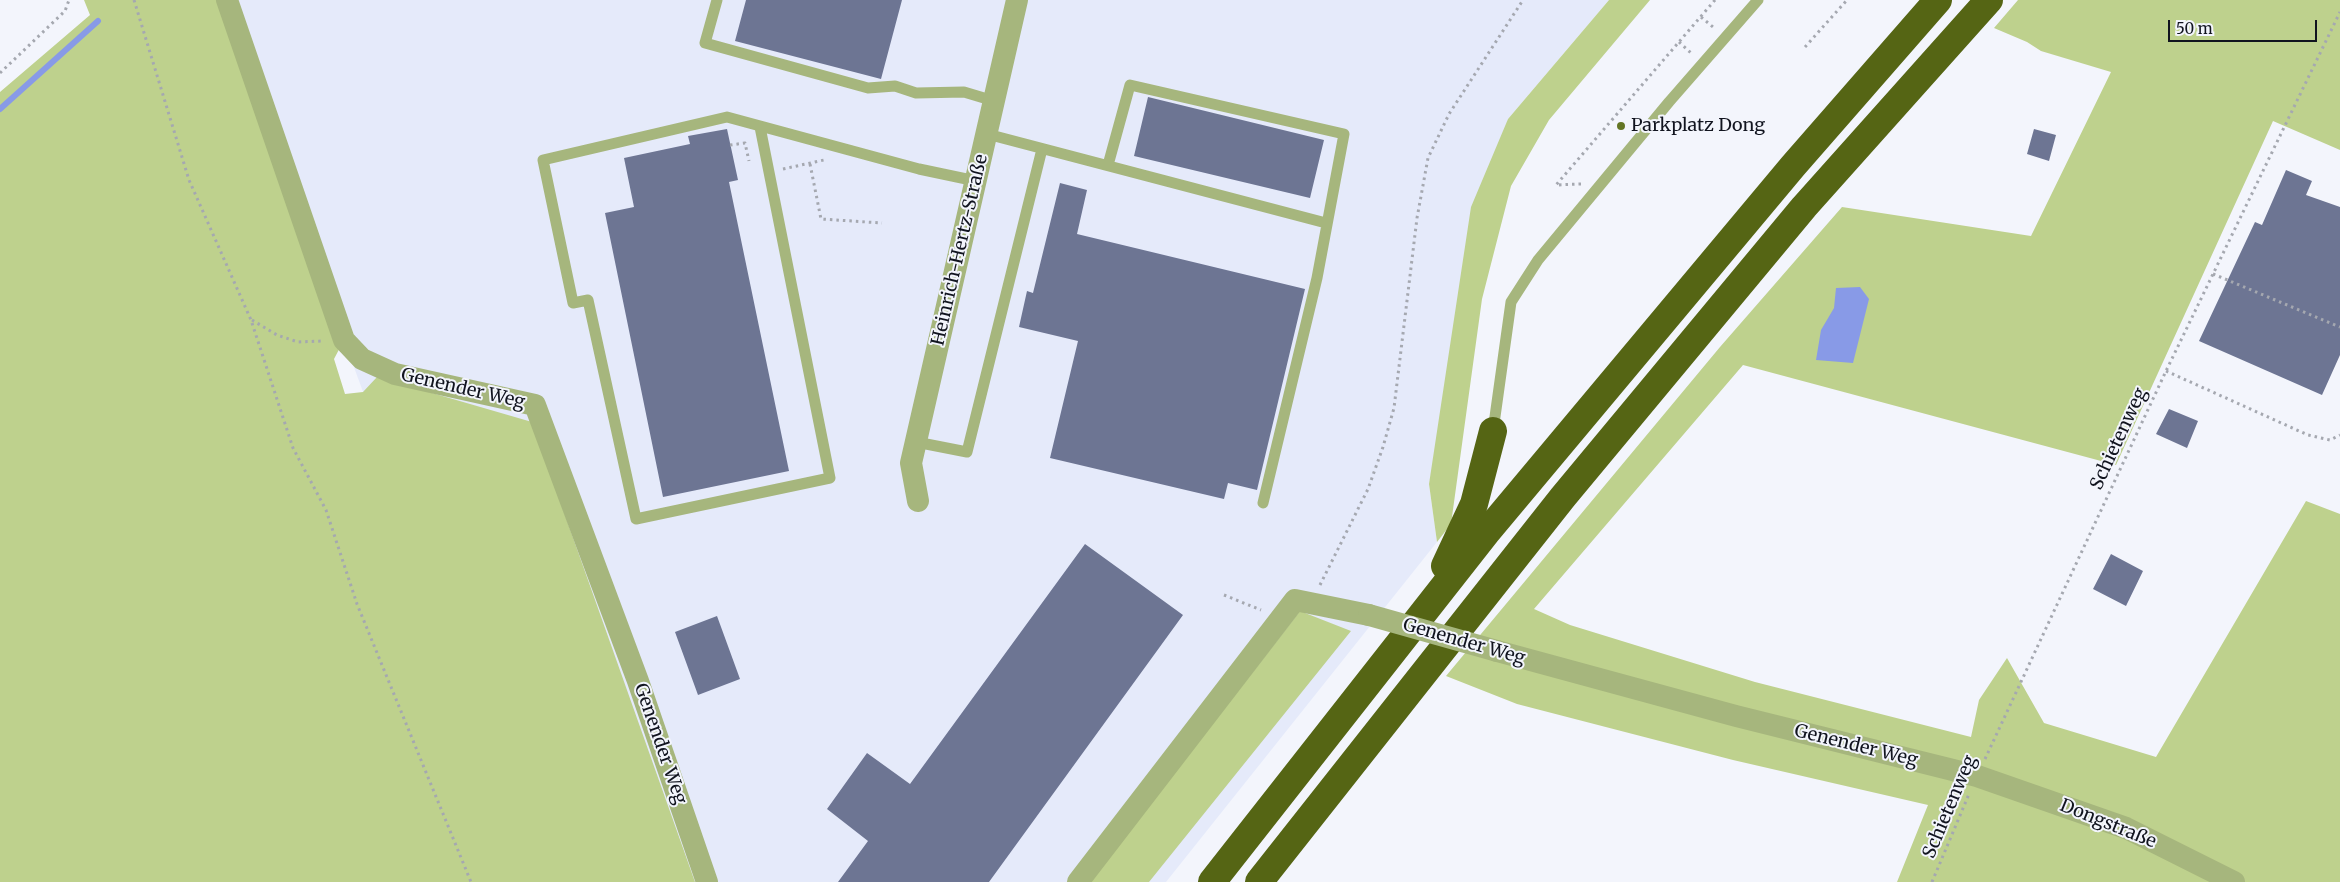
<!DOCTYPE html>
<html>
<head>
<meta charset="utf-8">
<style>
	body { margin:0 }
	#map { position:relative; width:2340px; height:882px; overflow:hidden; background:#f3f5fc; font-family:Merriweather,serif }
	canvas { display:block }
	.scale { position:absolute; left:2168px; top:20px; width:149px; height:22px; box-sizing:border-box; border:2px solid #11141f; border-top:0; padding-left:6px; font-size:15px; line-height:18px; white-space:nowrap; color:#11141f; -webkit-text-stroke:4px #f3f5fc; paint-order:stroke }
</style>
</head>
<body>
<div id="map">
<canvas width="2340" height="882"></canvas>
<div class="scale">50 m</div>
</div>
<script>
const c = document.querySelector('canvas').getContext('2d');
c.lineJoin = 'round';
function fill(path, color) {
  c.fillStyle = color;
  c.fill(path, 'evenodd');
}
function shape(rows) {
  const path = new Path2D();
  for (const r of rows) {
    path.moveTo(r[0], r[1]);
    for (let i = 2; i < r.length; i += 2) path.lineTo(r[i], r[i + 1]);
  }
  return path;
}
function stroke(path, color, width, dash) {
  c.strokeStyle = color;
  c.lineWidth = width;
  c.lineCap = dash ? 'butt' : 'round';
  c.setLineDash(dash || []);
  c.stroke(path);
}
function label(font, color, halo, rows, align = 'center') {
  c.font = font + ' Merriweather,serif';
  c.lineWidth = 4;
  c.setLineDash([]);
  c.textBaseline = 'middle';
  c.strokeStyle = halo;
  c.fillStyle = color;
  for (const [text, x, y, turn = 0] of rows) {
    c.save();
    c.translate(x, y);
    c.rotate((+turn || 0) * Math.PI / 180);
    c.textAlign = isNaN(turn) ? turn : align;
    if (halo) c.strokeText(text, 0, 0);
    c.fillText(text, 0, 0);
    c.restore();
  }
}
const built = shape([
	[227,0,1609,0,1508,119,1429,484,1437,542,1166,882,543,882,344,340]
]);
const green = shape([
	[84,0,226,0,344,340,334,359,345,394,363,392,377,377,532,422,695,882,0,882,0,92,90,15],
	[1609,0,1650,0,1549,120,1511,186,1482,299,1451,524,1437,542,1429,484,1471,207,1508,119],
	[2018,0,2340,0,2340,150,2273,121,2116,465,1743,365,1534,609,1570,625,1755,682,1971,737,1979,700,2007,658,2044,723,2156,757,2306,501,2340,514,2340,882,1897,882,1928,805,1733,760,1517,704,1446,676,1720,347,1842,207,2031,236,2111,72,2041,51,2027,42,1994,28],
	[1300,611,1351,631,1149,882,1090,882]
]);
const water = shape([
	[1860,287,1869,299,1853,363,1816,360,1821,330,1834,308,1836,288]
]);
const stream = shape([
	[0,109,98,21]
]);
const building = shape([
	[746,0,902,0,881,79,735,41],
	[1148,97,1324,140,1310,198,1134,156],
	[727,129,738,180,729,182,789,471,663,497,605,213,634,207,624,158,690,144,688,136],
	[2034,129,2056,135,2049,161,2027,154],
	[2286,170,2312,181,2306,195,2340,207,2340,355,2322,395,2199,341,2255,222,2262,225],
	[1060,183,1087,190,1077,234,1305,289,1257,490,1228,483,1224,499,1050,458,1078,341,1019,327,1027,291,1033,293],
	[2169,409,2198,421,2187,448,2156,434],
	[1085,544,1183,615,989,882,838,882,868,841,827,809,867,753,910,784],
	[2111,554,2143,571,2126,606,2093,589],
	[717,616,740,679,698,695,675,632]
]);
const path = shape([
	[134,0,189,180,251,320,293,448,326,510,357,604,471,882],
	[1701,17,1713,27],
	[1679,42,1691,53],
	[1805,47,1847,0],
	[0,73,65,11,69,0],
	[730,145,745,143,749,161],
	[810,164,821,219,882,223],
	[783,169,824,160],
	[1581,184,1556,185,1715,0],
	[2213,274,2340,327],
	[252,320,277,335,298,342,323,341],
	[2166,371,2308,435,2330,440,2340,435],
	[1320,585,1368,489,1383,447,1394,408,1417,218,1428,158,1449,114,1523,0],
	[1224,595,1261,610],
	[1985,759,2166,371,2340,12],
	[1932,882,1969,794]
]);
const lane = shape([
	[717,0,705,43,868,88,895,86,916,93,964,92,994,101],
	[760,127,830,478,636,519,588,300,573,303,543,160,727,117,919,169,976,181],
	[987,134,1326,223],
	[1108,165,1130,85,1344,134,1317,278,1263,503],
	[1493,431,1511,302,1538,260,1669,102,1758,0],
	[916,442,967,452,1042,149]
]);
const street = shape([
	[227,0,344,340,362,359,395,374,535,405,638,681,707,882],
	[918,501,911,463,1017,0],
	[1497,651,1736,716,1977,776,2126,828,2234,882],
	[1078,882,1295,600,1369,615]
]);
const highway = shape([
	[1445,566,1474,504,1493,431],
	[1212,882,1486,533,1793,166,1938,0],
	[1259,882,1563,497,1804,207,1989,0]
]);
const streetBridge = shape([
	[1369,615,1497,651]
]);
const markers = [
	[1621,126,5,"#637524"]
];
const poiNames = [
	["Parkplatz Dong",1631,126]
];
const streetNames = [
	["Heinrich-Hertz-Straße",960,250,-77],
	["Genender Weg",463,389,13],
	["Schietenweg",2119,439,-65],
	["Genender Weg",1464,642,16],
	["Genender Weg",660,744,71],
	["Genender Weg",1856,746,14],
	["Schietenweg",1950,807,-67],
	["Dongstraße",2108,824,22]
];
fill(built, '#e5eafa');
fill(green, '#bed18d');
fill(water, '#889ae7');
stroke(stream, '#889ae7', 6);
fill(building, '#6d7593');
stroke(path, '#a5a8b0', 3, [2.5, 4]);
stroke(lane, '#a6b67d', 11);
stroke(street, '#a6b67d', 22);
stroke(highway, '#556514', 28);
stroke(streetBridge, '#a6b67d', 22);
for (const [x, y, r, color] of markers) {
  const dot = new Path2D();
  dot.arc(x, y, r, 0, 2 * Math.PI);
  c.fillStyle = color;
  c.fill(dot);
  stroke(dot, '#f3f5fc', 2);
}
label('18px', '#11141f', '#f3f5fc', poiNames, 'left');
label('18px', '#11141f', '#f3f5fc', streetNames);
</script>
</body>
</html>
